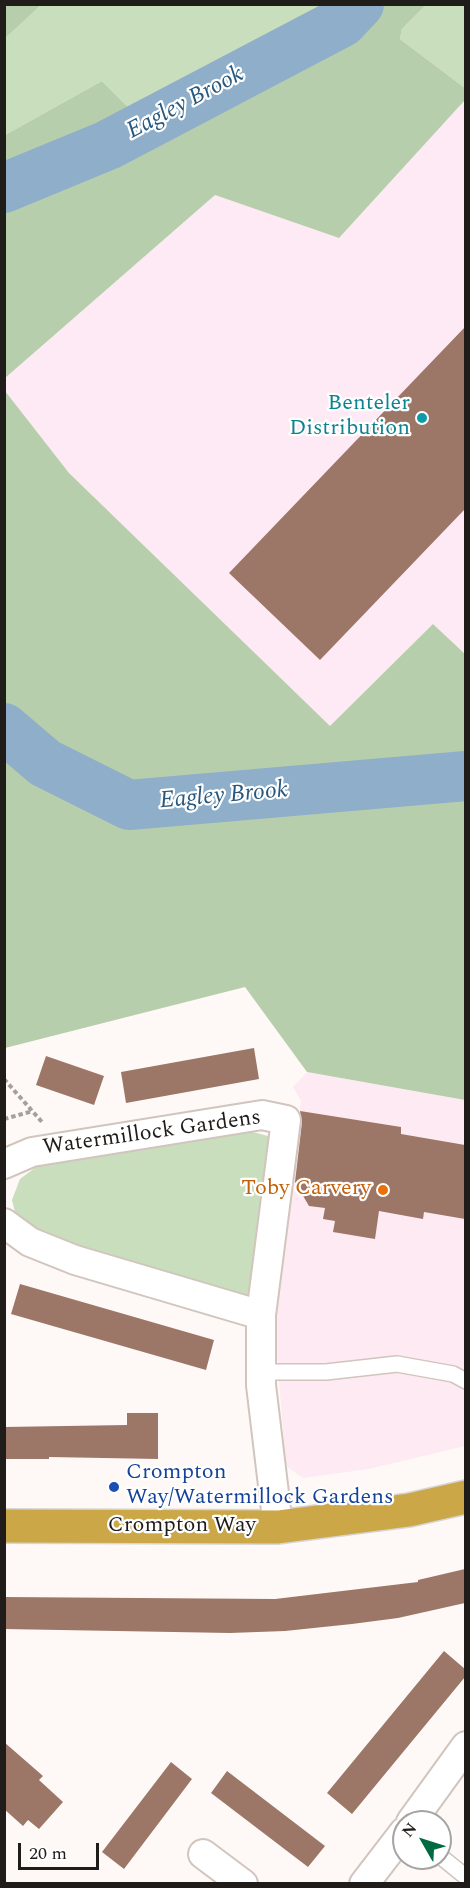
<!DOCTYPE html>
<html>
<head>
<meta charset="utf-8">
<style>
	body { margin:0 }
	#map { position:relative; width:470px; height:1888px; overflow:hidden; background:#fef9f6; font-family:Spectral,serif }
	canvas { display:block }
	.frame { position:absolute; inset:0; border:6px solid #201c19; pointer-events:none }
	.north { position:absolute; left:392px; top:1810px; width:60px; height:60px; box-sizing:border-box; background:#fff; border:2px solid #a6a4a3; border-radius:50%; rotate:309deg; font-size:16px; font-weight:700; line-height:24px; text-align:center; color:#201c19 }
	.north::after { content:''; display:block; margin:auto; width:21px; height:27px; background:#006a41; clip-path:polygon(50% 0,100% 100%,50% 72%,0 100%) }
	.scale { position:absolute; left:18px; top:1843px; width:81px; height:27px; box-sizing:border-box; border:3px solid #201c19; border-top:0; padding-left:8px; font-size:18px; line-height:21px; white-space:nowrap; color:#201c19; -webkit-text-stroke:4px #fff; paint-order:stroke }
</style>
</head>
<body>
<div id="map">
<canvas width="470" height="1888"></canvas>
<div class="frame"></div>
<div class="north">N</div>
<div class="scale">20 m</div>
</div>
<script>
const c = document.querySelector('canvas').getContext('2d');
c.lineJoin = 'round';
function fill(path, color) {
  c.fillStyle = color;
  c.fill(path, 'evenodd');
}
function shape(rows) {
  const path = new Path2D();
  for (const r of rows) {
    path.moveTo(r[0], r[1]);
    for (let i = 2; i < r.length; i += 2) path.lineTo(r[i], r[i + 1]);
  }
  return path;
}
function stroke(path, color, width, dash) {
  c.strokeStyle = color;
  c.lineWidth = width;
  c.lineCap = dash ? 'butt' : 'round';
  c.setLineDash(dash || []);
  c.stroke(path);
}
function label(font, color, halo, rows, align = 'center') {
  c.font = font + ' Spectral,serif';
  c.lineWidth = 4.5;
  c.setLineDash([]);
  c.textBaseline = 'middle';
  c.strokeStyle = halo;
  c.fillStyle = color;
  for (const [text, x, y, turn = 0] of rows) {
    c.save();
    c.translate(x, y);
    c.rotate((+turn || 0) * Math.PI / 180);
    c.textAlign = isNaN(turn) ? turn : align;
    if (halo) c.strokeText(text, 0, 0);
    c.fillText(text, 0, 0);
    c.restore();
  }
}
const commercial = shape([
	[307,1072,465,1100,465,1446,369,1469,303,1478,286,1466,275,1332,281,1239,301,1101,293,1087]
]);
const industrial = shape([
	[465,100,465,654,433,624,330,727,69,473,5,391,4,378,215,195,339,238]
]);
const green = shape([
	[41,5,324,5,135,114,102,81,5,135,4,38],
	[426,5,465,5,465,88,400,39,402,29],
	[245,1130,272,1137,249,1299,68,1247,27,1224,15,1212,12,1200,20,1179,43,1162]
]);
const forest = shape([
	[5,4,41,4,41,5,5,38],
	[324,5,426,5,402,29,400,39,465,88,465,100,339,238,215,195,5,378,5,135,102,81,135,114],
	[5,391,69,473,330,726,433,624,465,654,465,1100,307,1072,245,987,5,1048]
]);
const river = shape([
	[4,188,108,145,342,22,359,4],
	[4,728,45,763,129,805,466,776]
]);
const building = shape([
	[465,327,465,509,320,660,229,573],
	[254,1048,259,1079,126,1103,121,1072],
	[46,1056,104,1076,94,1105,36,1085],
	[300,1111,401,1127,401,1134,465,1145,465,1219,424,1212,423,1219,379,1211,375,1239,333,1232,335,1221,323,1219,325,1208,309,1206,295,1182,302,1122],
	[20,1284,214,1340,206,1370,11,1314],
	[127,1413,158,1413,158,1459,49,1457,49,1459,4,1459,4,1427,127,1425],
	[465,1569,465,1603,398,1618,352,1624,285,1631,230,1633,4,1629,4,1597,275,1599,418,1582,418,1580],
	[444,1651,465,1669,465,1677,352,1814,327,1793],
	[4,1742,43,1776,39,1780,63,1802,39,1829,28,1820,23,1826,4,1809],
	[171,1762,192,1779,124,1869,102,1852],
	[227,1771,325,1846,308,1867,211,1793]
]);
const path = shape([
	[4,1079,42,1122],
	[4,1119,33,1111]
]);
const lane = shape([
	[261,1372,326,1372,397,1364,453,1374,466,1381],
	[440,1856,466,1877]
]);
const street = shape([
	[4,1164,32,1152,262,1115,286,1120,261,1315,261,1385,278,1527],
	[4,1223,30,1242,75,1260,261,1315],
	[411,1822,466,1746],
	[203,1854,243,1884],
	[364,1884,404,1832]
]);
const highway = shape([
	[4,1526,278,1527,409,1510,466,1497]
]);
const markers = [
	[422,418,6,"#0f9aa8"],
	[383,1190,6,"#e8710a"],
	[114,1487,6,"#1a4fb4"]
];
const cultureNames = [
	["Benteler",410,405],
	["Distribution",410,430]
];
const streetNames = [
	["Watermillock Gardens",152,1134,-8],
	["Crompton Way",182,1527]
];
const foodNames = [
	["Toby Carvery",371,1190]
];
const transitNames = [
	["Crompton",126,1474],
	["Way/Watermillock Gardens",126,1499]
];
const waterNames = [
	["Eagley Brook",186,104,-28],
	["Eagley Brook",224,797,-5]
];
fill(commercial, '#feeaf2');
fill(industrial, '#fdeaf4');
fill(green, '#c8debd');
fill(forest, '#b7ceac');
stroke(river, '#8eaec9', 50);
fill(building, '#9c7768');
stroke(lane, '#d1c5bd', 18);
stroke(street, '#d1c5bd', 32);
stroke(highway, '#d7d6d6', 36);
stroke(path, '#a5a09d', 4, [4.5, 3]);
stroke(lane, '#fff', 15);
stroke(street, '#fff', 28);
stroke(highway, '#cca748', 33);
for (const [x, y, r, color] of markers) {
  const dot = new Path2D();
  dot.arc(x, y, r, 0, 2 * Math.PI);
  c.fillStyle = color;
  c.fill(dot);
  stroke(dot, '#fff', 2);
}
label('22px', '#0d838f', '#fff', cultureNames, 'right');
label('22px', '#201c19', '#fff', streetNames);
label('22px', '#c56008', '#fff', foodNames, 'right');
label('22px', '#164399', '#fff', transitNames, 'left');
label('italic 24px', '#27587e', '#fff', waterNames);
</script>
</body>
</html>
